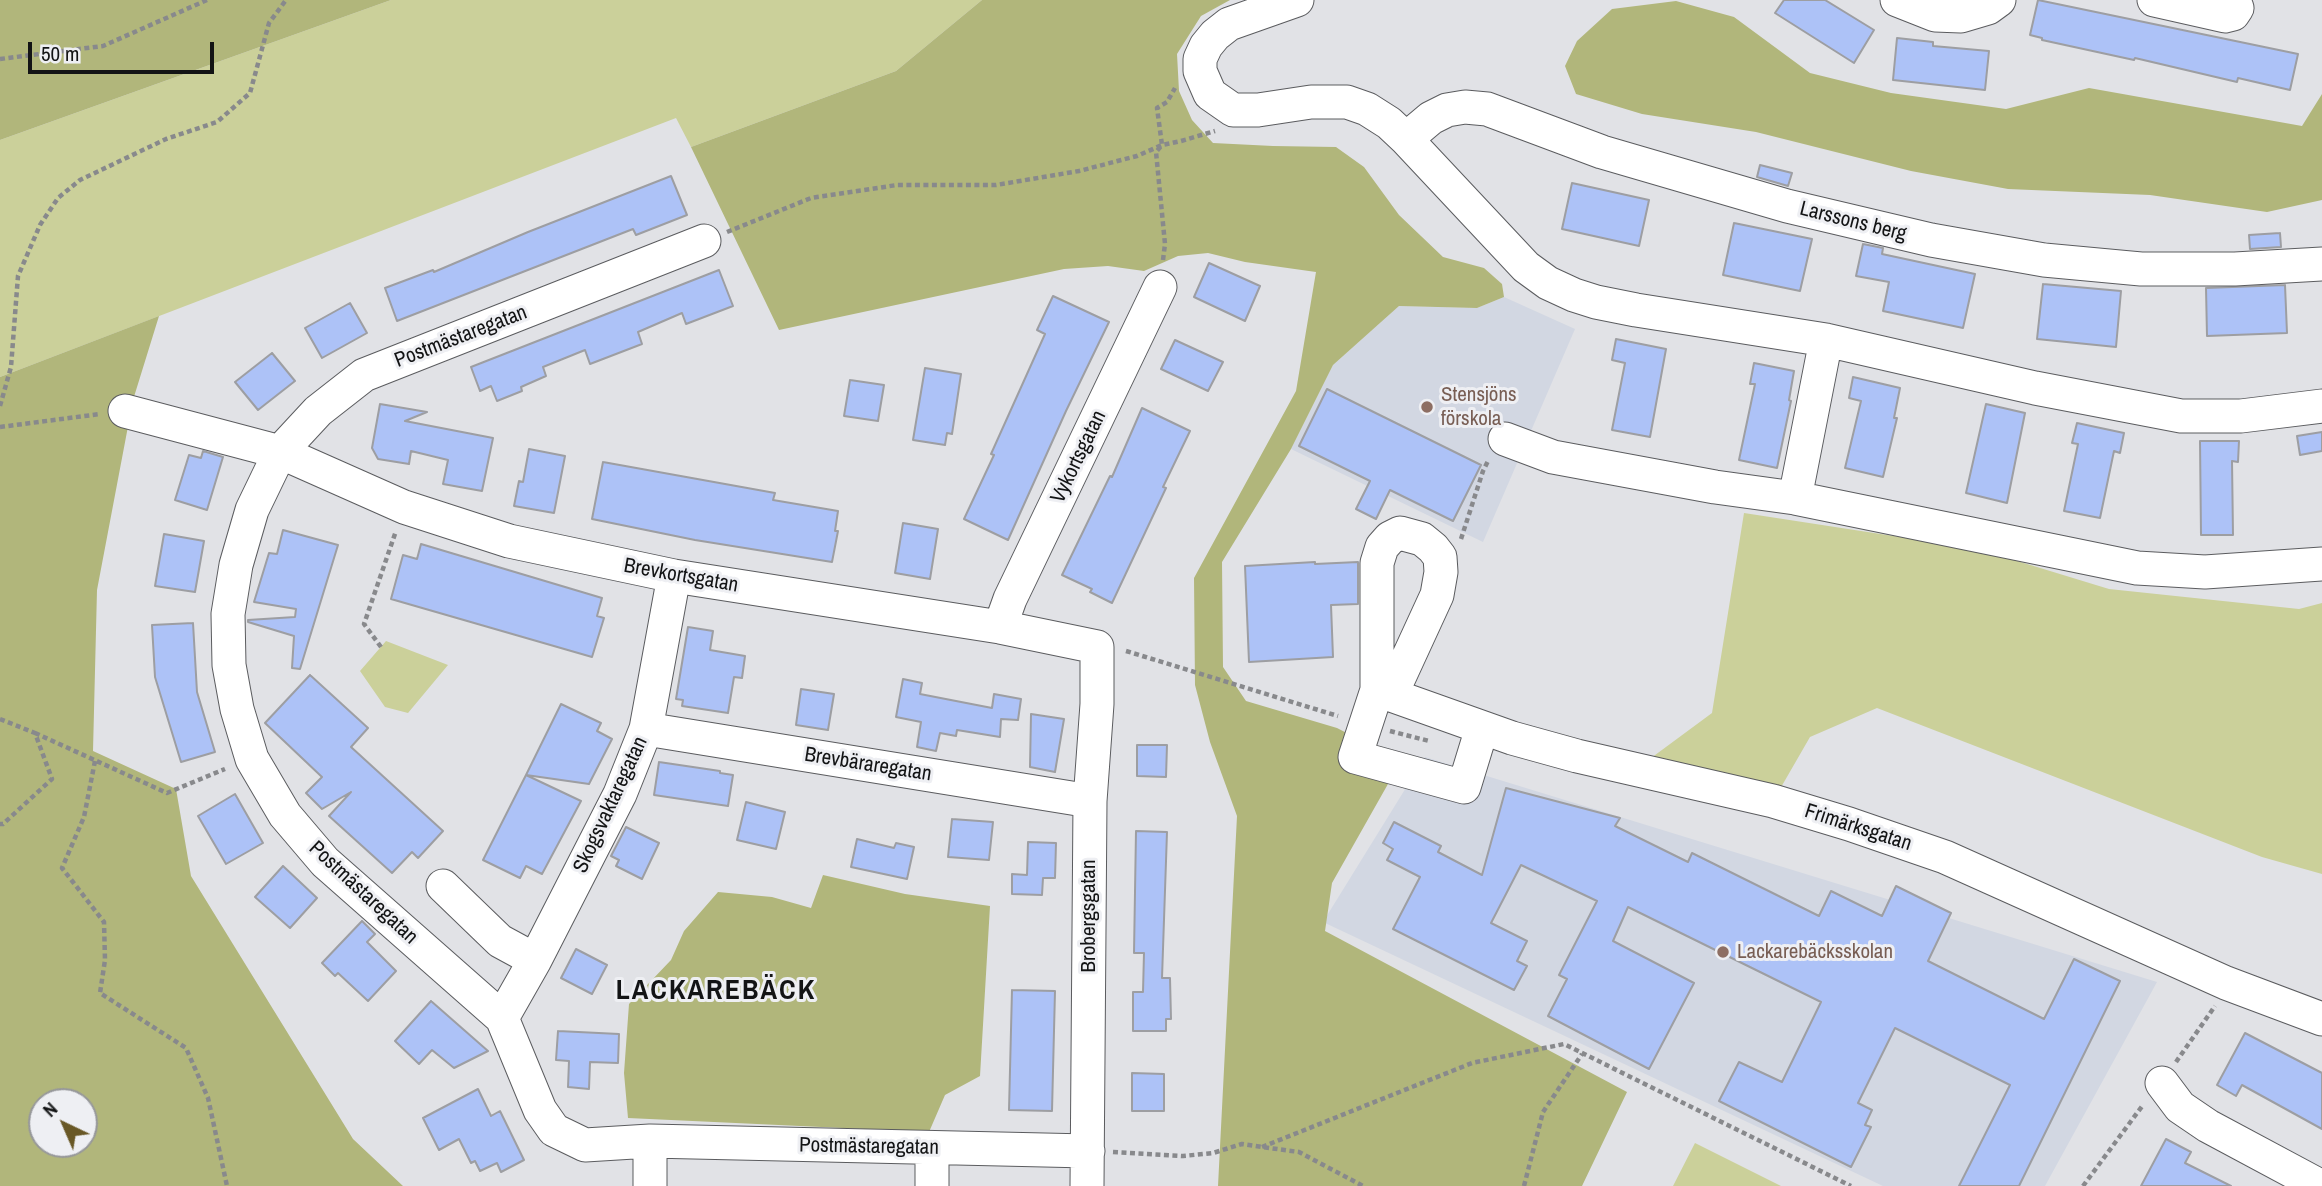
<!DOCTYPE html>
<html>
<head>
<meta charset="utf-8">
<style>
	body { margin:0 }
	#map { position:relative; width:2322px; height:1186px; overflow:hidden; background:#e1e2e6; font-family:"Archivo Narrow",sans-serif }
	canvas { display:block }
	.north { position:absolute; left:28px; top:1088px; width:70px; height:70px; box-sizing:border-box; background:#eeeff3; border:2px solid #96979a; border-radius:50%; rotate:316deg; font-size:19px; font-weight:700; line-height:28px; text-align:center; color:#131415 }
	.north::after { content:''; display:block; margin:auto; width:24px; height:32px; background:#695826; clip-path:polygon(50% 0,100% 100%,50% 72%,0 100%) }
	.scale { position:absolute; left:28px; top:42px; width:186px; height:32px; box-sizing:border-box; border:4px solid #131415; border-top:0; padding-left:9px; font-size:21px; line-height:24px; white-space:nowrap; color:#131415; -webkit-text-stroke:5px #eeeff3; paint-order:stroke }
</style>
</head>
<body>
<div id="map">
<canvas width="2322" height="1186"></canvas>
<div class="north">N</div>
<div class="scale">50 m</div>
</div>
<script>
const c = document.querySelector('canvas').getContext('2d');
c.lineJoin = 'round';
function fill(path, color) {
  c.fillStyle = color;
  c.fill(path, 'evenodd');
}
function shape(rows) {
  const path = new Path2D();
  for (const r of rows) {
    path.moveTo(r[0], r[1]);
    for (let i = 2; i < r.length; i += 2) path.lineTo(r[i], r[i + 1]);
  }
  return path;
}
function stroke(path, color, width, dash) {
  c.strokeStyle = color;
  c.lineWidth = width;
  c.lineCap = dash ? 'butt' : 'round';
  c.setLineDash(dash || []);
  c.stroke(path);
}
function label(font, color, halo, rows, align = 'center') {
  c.font = font + ' "Archivo Narrow",sans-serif';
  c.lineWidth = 6;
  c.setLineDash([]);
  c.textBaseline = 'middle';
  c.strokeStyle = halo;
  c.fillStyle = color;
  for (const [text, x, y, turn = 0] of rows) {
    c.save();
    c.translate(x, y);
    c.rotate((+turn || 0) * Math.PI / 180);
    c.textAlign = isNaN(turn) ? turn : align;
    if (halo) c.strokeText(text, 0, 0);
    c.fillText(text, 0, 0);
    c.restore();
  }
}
const built = shape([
	[1504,297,1575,329,1483,542,1291,449,1333,365,1399,306,1477,308],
	[1425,757,2157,982,2045,1186,1883,1186,1323,922]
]);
const green = shape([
	[391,0,982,0,896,71,691,147,676,118,0,377,0,140],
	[1744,513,1978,549,2109,589,2299,609,2322,603,2322,874,2262,857,1877,708,1810,737,1780,789,1647,761,1712,713],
	[386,641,448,665,408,713,385,707,360,671],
	[1695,1143,1781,1186,1673,1186]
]);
const forest = shape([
	[0,0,391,0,0,140],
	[982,0,1230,0,1201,16,1177,54,1179,91,1192,120,1213,143,1273,146,1336,147,1364,167,1399,215,1443,257,1484,268,1502,284,1504,297,1477,308,1399,306,1333,365,1291,449,1222,562,1223,667,1246,701,1337,728,1401,761,1332,883,1325,931,1627,1092,1582,1186,1218,1186,1237,816,1210,742,1195,685,1194,578,1296,391,1316,272,1245,262,1208,253,1178,256,1144,271,1108,266,1064,269,779,330,691,147,896,71],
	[1676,1,1734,17,1810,73,1891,93,2006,109,2089,88,2302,126,2322,94,2322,200,2267,212,2150,195,2008,189,1911,171,1756,132,1642,114,1576,94,1565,66,1577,41,1612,9],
	[159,316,133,400,97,590,93,751,176,789,191,876,353,1139,403,1186,0,1186,0,377],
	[42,1102,84,1102,84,1144,42,1144],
	[823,875,905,894,990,906,980,1076,945,1095,929,1132,628,1118,624,1073,629,1004,671,960,684,931,718,892,772,897,811,908]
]);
const building = shape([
	[1784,0,1825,0,1874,30,1854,63,1775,13,1784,0],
	[2038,0,2298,54,2290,90,2238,78,2237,82,2135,58,2134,60,2042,40,2042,38,2030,35,2038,0],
	[1897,38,1933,42,1933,46,1989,51,1985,90,1893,80,1897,38],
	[1760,165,1792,173,1788,186,1757,177,1760,165],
	[671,176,687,215,636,235,633,229,397,321,385,288,433,270,434,272,528,232,671,176],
	[1572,183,1649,200,1639,246,1562,229,1572,183],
	[1734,223,1812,239,1800,291,1723,275,1734,223],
	[2280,233,2281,247,2250,249,2249,235,2280,233],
	[1863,244,1883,248,1882,254,1975,274,1963,328,1883,311,1889,282,1856,276,1863,244],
	[1209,263,1260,286,1245,321,1194,297,1209,263],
	[719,270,733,306,686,324,682,313,638,332,642,344,590,364,585,350,543,367,546,376,521,387,522,391,497,401,491,386,480,391,471,367,719,270],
	[2043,284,2121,291,2116,347,2037,339,2043,284],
	[2285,285,2287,333,2207,336,2206,288,2285,285],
	[1053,296,1109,322,1066,411,1008,540,964,519,994,455,991,454,1045,334,1037,330,1053,296],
	[350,303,367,333,322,358,305,328,350,303],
	[1616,339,1666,349,1650,437,1612,430,1625,363,1612,360,1616,339],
	[1175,340,1223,362,1208,391,1161,369,1175,340],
	[272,353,295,381,258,410,235,382,272,353],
	[1754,363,1794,371,1789,400,1791,401,1777,468,1739,460,1755,384,1750,384,1754,363],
	[925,368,961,374,952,434,947,433,945,445,913,440,925,368],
	[1853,377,1900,388,1894,418,1897,418,1883,477,1845,468,1861,401,1849,398,1853,377],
	[850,380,884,385,878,421,844,416,850,380],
	[1327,389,1481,465,1453,521,1390,490,1376,519,1356,509,1370,481,1299,446,1327,389],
	[380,404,427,412,405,421,493,438,482,491,443,484,448,460,411,451,409,464,378,459,372,448,380,404],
	[1986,404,2025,413,2007,503,1966,493,1986,404],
	[1142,408,1190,431,1163,487,1166,488,1112,603,1090,592,1092,589,1062,575,1110,476,1112,477,1142,408],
	[2077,423,2124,433,2120,453,2114,451,2100,518,2064,511,2078,444,2072,443,2077,423],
	[2322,432,2322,451,2300,455,2297,436,2322,432],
	[2200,441,2239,441,2238,462,2232,461,2233,535,2201,535,2200,441],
	[529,449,565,456,554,513,514,506,519,481,523,482,529,449],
	[203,451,223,457,207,510,175,500,189,455,201,458,203,451],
	[603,462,775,493,773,500,838,511,835,531,838,531,832,562,695,540,592,519,603,462],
	[903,523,938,529,930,579,895,573,903,523],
	[283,530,338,545,300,669,292,668,294,636,248,622,248,620,295,617,296,609,254,602,269,553,277,554,283,530],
	[164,534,204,541,195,592,155,586,164,534],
	[421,544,602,598,597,616,604,618,592,657,391,599,403,555,417,559,421,544],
	[1315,562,1315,564,1358,562,1358,604,1331,605,1333,657,1249,662,1245,566,1315,562],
	[193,623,197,692,215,752,181,762,155,677,152,625,193,623],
	[688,627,713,631,710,650,745,656,742,678,734,677,728,713,682,706,683,700,676,699,688,627],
	[310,675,368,728,351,747,443,831,418,858,412,852,392,873,329,816,351,792,322,809,306,793,322,777,265,723,310,675],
	[903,679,922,683,920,694,992,708,994,694,1021,699,1018,720,1001,719,1000,737,957,730,956,736,940,733,936,751,917,747,921,722,896,717,903,679],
	[801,689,834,694,828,730,796,725,801,689],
	[561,704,601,723,597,731,612,739,589,784,526,775,561,704],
	[1031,714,1064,719,1055,772,1030,767,1031,714],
	[1137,745,1167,745,1166,777,1137,776,1137,745],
	[659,762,720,771,720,773,733,775,728,806,654,795,659,762],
	[526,775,581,801,542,874,526,866,520,878,483,860,526,775],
	[1506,788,1620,818,1615,826,1688,862,1692,853,1819,916,1831,891,1882,916,1896,886,1951,913,1928,961,2044,1019,2074,959,2120,981,2019,1186,1959,1186,2010,1085,1895,1028,1858,1103,1872,1110,1865,1125,1871,1127,1851,1167,1719,1101,1739,1062,1782,1082,1821,1002,1628,907,1613,941,1694,983,1649,1069,1548,1016,1567,979,1559,975,1597,901,1521,865,1491,923,1527,941,1517,961,1527,966,1514,990,1393,929,1420,877,1387,860,1393,849,1383,843,1394,822,1441,846,1438,852,1482,875,1506,788],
	[235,794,263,843,226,864,198,816,235,794],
	[746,802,785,812,776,849,737,840,746,802],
	[952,819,993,822,989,860,948,857,952,819],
	[626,827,659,843,642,879,616,866,619,860,611,856,626,827],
	[1136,831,1167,832,1162,978,1170,978,1171,1019,1166,1019,1166,1031,1133,1031,1133,992,1143,992,1144,953,1134,953,1136,831],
	[857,839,894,848,896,843,914,847,907,879,851,867,857,839],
	[1028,842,1056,843,1055,878,1043,878,1042,895,1012,894,1012,874,1027,875,1028,842],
	[283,866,317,898,290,928,255,897,283,866],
	[362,921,375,934,367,942,396,971,368,1001,338,973,335,976,322,963,362,921],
	[576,949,607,965,592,994,561,978,576,949],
	[1012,990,1055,991,1052,1111,1009,1110,1012,990],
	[431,1001,488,1051,454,1068,432,1050,419,1064,395,1041,431,1001],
	[558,1031,619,1034,618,1063,590,1062,589,1089,568,1087,569,1061,556,1060,558,1031],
	[2245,1033,2322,1073,2322,1129,2242,1085,2236,1096,2217,1085,2245,1033],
	[1132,1073,1164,1074,1164,1111,1132,1111,1132,1073],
	[478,1089,491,1116,500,1111,524,1160,501,1172,497,1163,480,1171,475,1161,471,1163,459,1139,439,1150,423,1118,478,1089],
	[2166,1139,2191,1152,2185,1163,2231,1186,2141,1186,2166,1139]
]);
const path = shape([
	[0,59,103,46,207,0],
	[727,232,811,198,897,185,996,185,1079,171,1137,156,1162,145,1181,141,1215,131],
	[1163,260,1165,244,1156,152,1162,145,1157,108,1167,102,1175,88],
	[0,406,11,367,18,276,40,225,58,198,80,180,166,139,217,122,250,93,269,23,286,0],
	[0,427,100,414],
	[1461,539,1483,471,1489,459],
	[381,647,364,624,396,531],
	[1126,651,1338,716],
	[0,719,35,733,52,779,3,824,0,824],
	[1390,731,1429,741],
	[35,733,167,793,225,769],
	[95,761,84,817,62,868,104,922,105,960,100,993,186,1048,208,1098,227,1186],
	[2176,1062,2215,1006],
	[1262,1147,1472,1063,1564,1044,1851,1186],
	[1113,1152,1183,1156,1213,1153,1242,1144,1262,1147,1299,1152,1363,1186],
	[1524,1186,1543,1112,1582,1054],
	[2083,1186,2143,1105]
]);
const minor = shape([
	[1297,0,1229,24,1215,35,1206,46,1200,59,1200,71,1210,94,1233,110,1258,110,1311,102,1347,102,1367,109,1389,123,1406,139,1526,267,1548,283,1574,295,1596,302,1636,310,1826,340,2035,388,2181,416,2241,416,2322,406],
	[1897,0,1935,15,1961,16,1988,8,1999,0],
	[2154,0,2225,16,2233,14,2237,8,2234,0],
	[1406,139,1431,118,1447,110,1465,107,1487,109,1602,152,1787,206,1931,240,2044,260,2141,269,2235,269,2322,264],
	[704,241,364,375,318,411,280,452,252,510,236,565,228,614,229,665,237,709,252,759,285,815,325,862,502,1018,540,1110,554,1130,585,1145,650,1141,1088,1151],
	[125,411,280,452,404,507,509,541,674,576,1000,627,1097,647,1097,704,1090,801,1087,1186],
	[1505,439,1553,457,1715,487,1795,498,2137,568,2205,572,2322,564],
	[1795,498,1826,340],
	[1000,627,1010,599,1160,287],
	[1377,690,1512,738,1577,756,1773,801,1849,824,1945,857,2226,983,2322,1019],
	[1391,695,1437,595,1441,572,1440,557,1433,548,1422,539,1400,533,1390,538,1382,547,1377,563,1377,690,1355,757,1464,787,1482,728],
	[646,729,1090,801],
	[443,886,500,941,535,960],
	[502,1018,535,960,620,794,646,729,674,576],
	[2162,1083,2180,1107,2208,1126,2320,1186],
	[650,1141,650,1186],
	[932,1186,932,1149]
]);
const markers = [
	[1427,407,7,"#8d6e63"],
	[1723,952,7,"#8d6e63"]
];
const streetNames = [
	["Larssons berg",1853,222,14],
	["Postmästaregatan",461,337,-21],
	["Vykortsgatan",1079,457,-64],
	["Brevkortsgatan",681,576,10],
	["Brevbäraregatan",868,765,9],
	["Skogsvaktaregatan",611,805,-65],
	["Frimärksgatan",1858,828,18],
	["Postmästaregatan",363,893,43],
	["Brobergsgatan",1089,916,-90],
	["Postmästaregatan",869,1147,1]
];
const educationNames = [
	["Stensjöns",1441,395],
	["förskola",1441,419],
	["Lackarebäcksskolan",1737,952]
];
const districtNames = [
	["LACKAREBÄCK",716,991]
];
fill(built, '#d2d7e2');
fill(green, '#cbd09a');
fill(forest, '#b1b67b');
fill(building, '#adc2f7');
stroke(building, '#9d9ea2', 2);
stroke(minor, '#5b5c5f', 35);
stroke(path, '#88898c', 4.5, [5, 3.5]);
stroke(minor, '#fff', 33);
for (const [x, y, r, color] of markers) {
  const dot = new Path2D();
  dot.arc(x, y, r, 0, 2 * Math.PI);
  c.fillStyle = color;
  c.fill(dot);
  stroke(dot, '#eeeff3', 2.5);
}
label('21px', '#131415', '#eeeff3', streetNames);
label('21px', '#785e54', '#eeeff3', educationNames, 'left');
c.letterSpacing = '2px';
label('bold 28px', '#131415', '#eeeff3', districtNames);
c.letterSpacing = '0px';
</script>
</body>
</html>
